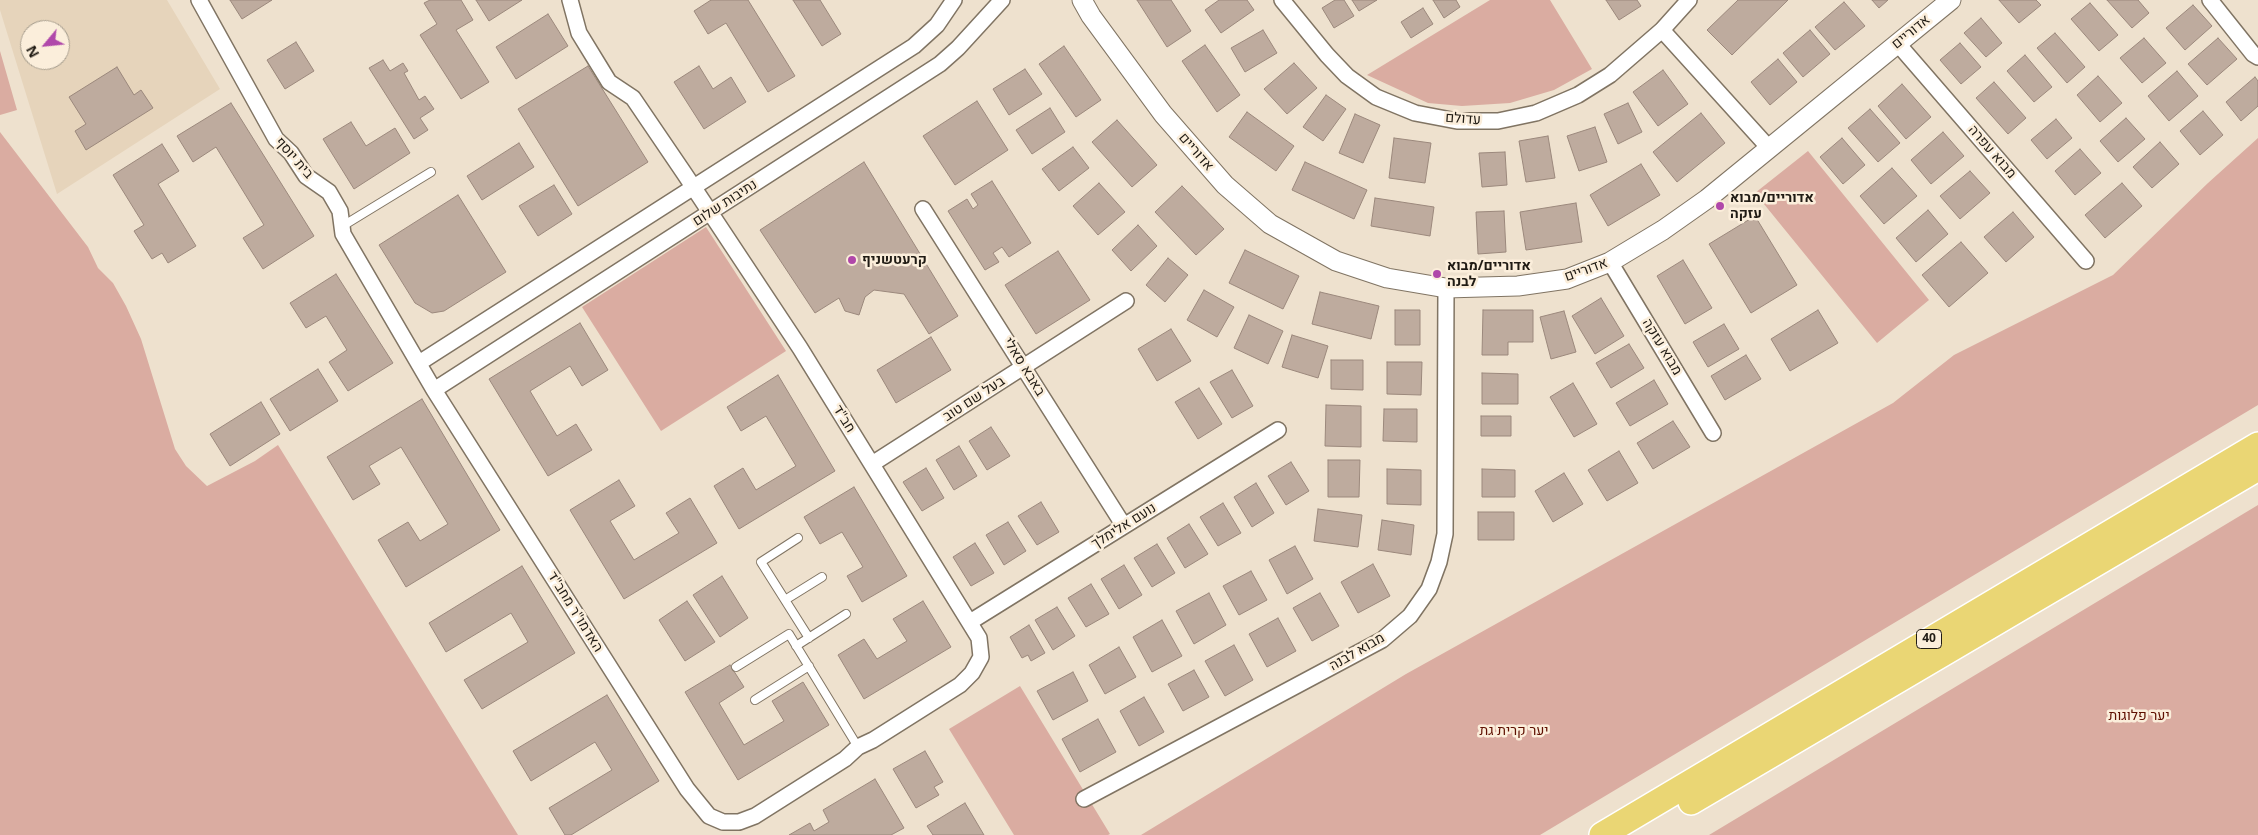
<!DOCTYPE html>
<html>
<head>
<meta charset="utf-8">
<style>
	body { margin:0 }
	#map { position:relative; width:2258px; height:835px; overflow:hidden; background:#eee1ce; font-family:"Noto Sans",sans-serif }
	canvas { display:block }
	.north { position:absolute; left:20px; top:20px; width:50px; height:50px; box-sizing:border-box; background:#fbeedb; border:1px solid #a39a8b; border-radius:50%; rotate:242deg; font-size:14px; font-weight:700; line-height:20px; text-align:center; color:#201b14 }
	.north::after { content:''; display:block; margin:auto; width:18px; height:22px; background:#b048aa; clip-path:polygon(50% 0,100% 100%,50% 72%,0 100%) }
</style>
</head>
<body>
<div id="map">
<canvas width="2258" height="835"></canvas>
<div class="north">N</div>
</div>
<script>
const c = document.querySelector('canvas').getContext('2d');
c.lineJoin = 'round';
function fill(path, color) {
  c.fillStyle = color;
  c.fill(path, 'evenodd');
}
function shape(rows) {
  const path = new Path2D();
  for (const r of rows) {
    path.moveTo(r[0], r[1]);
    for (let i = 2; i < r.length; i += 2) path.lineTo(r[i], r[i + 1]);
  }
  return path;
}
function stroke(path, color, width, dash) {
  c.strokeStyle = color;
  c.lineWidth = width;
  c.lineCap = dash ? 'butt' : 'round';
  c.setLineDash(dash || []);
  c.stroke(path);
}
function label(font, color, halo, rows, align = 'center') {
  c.font = font + ' "Noto Sans",Heebo,sans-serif';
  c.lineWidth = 5;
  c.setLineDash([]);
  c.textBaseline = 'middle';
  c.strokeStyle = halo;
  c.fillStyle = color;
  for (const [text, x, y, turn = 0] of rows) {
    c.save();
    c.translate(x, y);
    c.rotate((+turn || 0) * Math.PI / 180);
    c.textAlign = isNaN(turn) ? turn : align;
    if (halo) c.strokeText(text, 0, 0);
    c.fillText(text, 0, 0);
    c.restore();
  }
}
const built = shape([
	[0,0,167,0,220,89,57,194,0,10],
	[30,30,60,30,60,60,30,60]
]);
const green = shape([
	[1490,0,1550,0,1592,69,1554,90,1510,103,1462,106,1428,103,1367,75],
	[0,51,17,110,0,115],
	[0,132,88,247,98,268,113,283,126,306,141,339,175,449,186,466,207,486,255,461,278,445,518,835,0,835],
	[2258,138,2258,405,1540,835,1141,835,1406,674,1893,403,1954,355,2113,275,2208,183],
	[1808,151,1929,300,1877,343,1755,193],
	[706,227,786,351,661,431,582,307],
	[2258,505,2258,835,1709,835],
	[1020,686,1110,834,1108,835,1014,835,949,729]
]);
const building = shape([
	[230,0,272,0,242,19,230,0],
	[430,0,461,0,473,20,456,30,489,82,461,99,420,35,437,24,424,3,430,0],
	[476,0,522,0,489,21,476,0],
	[711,0,748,0,795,76,768,92,726,23,708,34,694,11,711,0],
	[793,0,820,0,841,34,822,46,793,0],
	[1137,0,1171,0,1191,31,1167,47,1137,0],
	[1219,0,1247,0,1254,10,1221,33,1205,10,1219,0],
	[1335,0,1344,0,1354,16,1334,28,1322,8,1335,0],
	[1352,0,1377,0,1359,11,1352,0],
	[1433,0,1456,0,1460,7,1444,18,1433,0],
	[1606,0,1637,0,1641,6,1619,20,1606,0],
	[1738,0,1788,0,1732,55,1707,30,1738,0],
	[1872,0,1888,0,1879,8,1872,0],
	[1999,0,2036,0,2041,5,2019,23,1999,0],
	[2107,0,2138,0,2149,13,2132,28,2107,0],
	[1844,2,1865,26,1835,50,1815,27,1844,2],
	[2090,3,2118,35,2099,51,2071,19,2090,3],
	[2193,5,2212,26,2185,50,2166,28,2193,5],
	[1423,8,1433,24,1411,38,1401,22,1423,8],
	[548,14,568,46,516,79,496,47,548,14],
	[1981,18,2002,43,1986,57,1964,33,1981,18],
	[1263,30,1277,53,1245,72,1231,48,1263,30],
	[1810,30,1830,54,1803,77,1783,53,1810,30],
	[2055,33,2085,67,2067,83,2037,48,2055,33],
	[2144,38,2166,63,2142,83,2120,58,2144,38],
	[2218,38,2237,59,2207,85,2188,64,2218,38],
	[296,42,314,71,285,89,267,60,296,42],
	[1960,43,1981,67,1961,84,1940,60,1960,43],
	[1205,45,1240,95,1217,112,1182,61,1205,45],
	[1064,46,1101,100,1076,117,1039,64,1064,46],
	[2025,55,2052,87,2034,102,2007,71,2025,55],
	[1778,59,1797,82,1770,105,1751,82,1778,59],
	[383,60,390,71,403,63,408,71,404,73,419,100,425,96,434,109,420,118,428,130,414,139,369,68,383,60],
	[1294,63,1317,88,1287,114,1264,89,1294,63],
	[588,66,648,162,578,206,518,109,588,66],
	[699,66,713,89,731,77,746,102,704,129,674,82,699,66],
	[117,67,134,95,141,90,153,108,86,150,75,131,86,124,69,97,117,67],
	[1025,69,1042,94,1009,115,993,89,1025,69],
	[1663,70,1688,104,1658,126,1633,92,1663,70],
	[2177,71,2198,96,2169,121,2148,96,2177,71],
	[2098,76,2122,103,2100,122,2077,95,2098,76],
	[2255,77,2258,81,2258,106,2241,121,2226,102,2255,77],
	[1994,82,2026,118,2008,134,1976,98,1994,82],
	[1902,84,1931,117,1906,139,1878,106,1902,84],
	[1326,95,1346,109,1323,141,1303,127,1326,95],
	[977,101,1008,150,955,185,923,136,977,101],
	[231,103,314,236,263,269,243,238,264,225,216,147,193,162,177,136,231,103],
	[1628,103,1642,132,1618,144,1604,114,1628,103],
	[1050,108,1065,132,1032,154,1016,130,1050,108],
	[1870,109,1900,143,1878,162,1848,128,1870,109],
	[2203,111,2223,135,2200,155,2180,131,2203,111],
	[1247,112,1294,146,1276,171,1229,137,1247,112],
	[1701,113,1725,143,1677,182,1653,152,1701,113],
	[1355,114,1380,125,1363,163,1339,153,1355,114],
	[2126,118,2145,139,2118,162,2100,141,2126,118],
	[2056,119,2072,138,2047,159,2031,140,2056,119],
	[1117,120,1157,165,1132,187,1092,142,1117,120],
	[351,122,366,146,395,128,410,153,354,189,323,139,351,122],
	[1595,127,1607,162,1579,171,1567,136,1595,127],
	[1943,132,1964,156,1931,184,1911,160,1943,132],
	[1548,136,1555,178,1526,182,1519,141,1548,136],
	[1394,138,1431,143,1425,183,1389,178,1394,138],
	[1842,138,1865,165,1843,184,1820,157,1842,138],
	[2160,142,2179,164,2152,188,2133,167,2160,142],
	[519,143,534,167,482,200,467,176,519,143],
	[162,144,179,171,158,184,196,246,168,263,162,253,152,259,134,231,144,225,113,175,162,144],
	[1073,147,1089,168,1059,191,1042,169,1073,147],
	[2080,149,2101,173,2075,195,2055,171,2080,149],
	[1505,152,1507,185,1482,187,1479,153,1505,152],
	[864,162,958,316,929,334,904,294,874,290,865,297,859,315,845,311,839,298,815,313,760,230,864,162],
	[1305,162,1367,190,1354,219,1292,190,1305,162],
	[1641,164,1660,195,1608,226,1590,195,1641,164],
	[1892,168,1917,196,1884,224,1860,196,1892,168],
	[1970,171,1990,193,1960,219,1940,196,1970,171],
	[992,181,1031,243,1009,257,1002,247,993,253,999,262,985,270,948,211,967,199,973,209,978,205,971,194,992,181],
	[1099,183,1125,212,1098,235,1073,206,1099,183],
	[2122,183,2142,206,2105,238,2085,215,2122,183],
	[554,185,572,214,538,236,519,206,554,185],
	[1182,186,1224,229,1196,255,1155,212,1182,186],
	[458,195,506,272,444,311,432,313,415,303,379,245,458,195],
	[1375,198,1434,207,1430,236,1371,226,1375,198],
	[1576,203,1582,242,1526,250,1520,212,1576,203],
	[1928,210,1948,234,1916,262,1896,238,1928,210],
	[1504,211,1506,252,1478,254,1476,212,1504,211],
	[2013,212,2034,237,2006,262,1984,237,2013,212],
	[1755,216,1797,285,1751,313,1709,244,1755,216],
	[1138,225,1157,246,1131,271,1112,250,1138,225],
	[1961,242,1988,273,1949,307,1922,275,1961,242],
	[1245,250,1299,276,1283,309,1229,283,1245,250],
	[1058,251,1090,300,1036,334,1005,285,1058,251],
	[1168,258,1188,275,1165,302,1146,285,1168,258],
	[1683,260,1712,308,1685,324,1657,276,1683,260],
	[336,274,393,363,348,391,329,362,347,350,326,316,306,328,290,303,336,274],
	[1204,290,1234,307,1217,337,1187,320,1204,290],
	[1320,292,1379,306,1371,339,1312,324,1320,292],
	[1601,298,1624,336,1595,354,1572,316,1601,298],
	[1395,310,1420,310,1420,345,1395,345,1395,310],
	[1483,310,1533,310,1533,342,1508,342,1508,355,1482,355,1483,310],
	[1818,310,1838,343,1790,371,1771,339,1818,310],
	[1564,311,1576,352,1551,359,1540,317,1564,311],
	[1249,315,1283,331,1268,364,1234,348,1249,315],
	[580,323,608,370,582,386,570,366,530,391,557,436,576,424,592,450,548,476,489,379,580,323],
	[1724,324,1739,349,1708,367,1693,342,1724,324],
	[1171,329,1191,361,1157,381,1138,349,1171,329],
	[1292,335,1328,346,1318,378,1282,367,1292,335],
	[931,337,951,370,896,403,877,370,931,337],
	[1629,344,1644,368,1611,388,1596,363,1629,344],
	[1746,355,1761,379,1725,400,1711,376,1746,355],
	[1331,360,1363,360,1363,390,1331,389,1331,360],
	[1387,362,1422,362,1421,395,1387,394,1387,362],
	[318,369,338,401,290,431,270,399,318,369],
	[1232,370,1253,406,1232,418,1210,382,1232,370],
	[1482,373,1518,374,1518,404,1482,404,1482,373],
	[778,375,835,471,739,529,714,486,743,468,756,490,796,466,766,416,741,431,727,407,778,375],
	[1654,380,1668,404,1630,426,1616,403,1654,380],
	[1573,383,1597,424,1574,437,1550,397,1573,383],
	[1199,388,1222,424,1198,439,1175,402,1199,388],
	[422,399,500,530,406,587,378,540,408,522,420,541,448,524,401,447,369,466,380,484,353,500,327,457,422,399],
	[261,402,280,434,230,466,210,434,261,402],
	[1326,405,1361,406,1361,447,1325,446,1326,405],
	[1384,409,1417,409,1417,442,1383,441,1384,409],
	[1481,416,1511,416,1511,436,1481,436,1481,416],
	[1673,421,1690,447,1653,469,1637,443,1673,421],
	[991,427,1010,456,987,470,969,441,991,427],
	[959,446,977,476,954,490,936,460,959,446],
	[1619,451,1638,483,1607,501,1588,470,1619,451],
	[1328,460,1360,460,1359,497,1328,497,1328,460],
	[1291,462,1309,491,1286,505,1268,476,1291,462],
	[926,468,944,498,922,511,903,482,926,468],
	[1387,469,1421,470,1421,505,1387,504,1387,469],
	[1482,469,1515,470,1515,497,1482,497,1482,469],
	[1564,473,1583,504,1553,522,1535,491,1564,473],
	[619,480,635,506,610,521,634,560,679,533,666,513,690,498,717,543,624,599,570,510,619,480],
	[1256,483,1274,513,1252,527,1234,497,1256,483],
	[854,487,907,576,862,602,847,576,863,567,842,532,820,544,804,517,854,487],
	[1041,502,1059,532,1037,545,1018,516,1041,502],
	[1223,503,1241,533,1218,546,1200,517,1223,503],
	[1318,509,1362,515,1358,547,1314,541,1318,509],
	[1478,512,1514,512,1514,540,1478,540,1478,512],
	[1382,520,1414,525,1411,555,1378,550,1382,520],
	[1008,522,1026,551,1004,565,986,535,1008,522],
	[1189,524,1208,554,1185,568,1167,538,1189,524],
	[975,543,994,573,971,586,953,557,975,543],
	[1157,544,1175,573,1152,587,1134,558,1157,544],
	[1295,546,1313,579,1287,594,1269,560,1295,546],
	[1373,564,1390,596,1358,613,1341,582,1373,564],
	[1124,565,1142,595,1119,609,1101,579,1124,565],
	[522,566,575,653,482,709,464,680,528,642,511,613,446,652,429,623,522,566],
	[1251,571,1267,600,1239,615,1223,586,1251,571],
	[722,576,748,618,720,637,693,595,722,576],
	[1091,584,1109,614,1086,627,1068,598,1091,584],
	[1209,593,1226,625,1194,644,1176,611,1209,593],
	[1320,593,1339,626,1312,641,1293,608,1320,593],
	[687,601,715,642,685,661,659,620,687,601],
	[923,601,951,647,864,699,838,655,864,639,877,659,907,641,893,619,923,601],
	[1057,607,1075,636,1053,650,1035,620,1057,607],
	[1278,618,1296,651,1267,667,1249,634,1278,618],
	[1162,620,1182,656,1152,672,1133,637,1162,620],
	[1029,625,1045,653,1031,661,1028,655,1022,658,1010,637,1029,625],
	[1234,645,1253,680,1225,696,1205,661,1234,645],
	[1119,647,1136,677,1105,694,1089,665,1119,647],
	[730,665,744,687,719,703,744,745,784,721,772,701,803,682,829,725,738,780,685,692,730,665],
	[1194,670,1209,697,1183,711,1168,684,1194,670],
	[1073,672,1088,701,1053,720,1037,691,1073,672],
	[607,695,659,781,571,835,565,835,549,808,612,770,595,742,531,781,513,751,607,695],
	[1144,697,1164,732,1139,746,1120,711,1144,697],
	[1098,719,1116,752,1080,772,1062,739,1098,719],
	[925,751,943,782,934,787,939,795,916,808,893,769,925,751],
	[875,779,904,828,891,835,789,835,810,823,814,831,829,822,823,810,875,779],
	[965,803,984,835,933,835,927,826,965,803]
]);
const service = shape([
	[341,227,431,172],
	[798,538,761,562,809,638],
	[785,600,822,577],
	[796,646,846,614],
	[736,667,789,634,858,747],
	[755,700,809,666]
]);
const minor = shape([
	[199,0,276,139,291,153,306,176,329,192,340,211,343,234,434,390,687,789,709,816,723,822,739,822,755,816,845,759,858,747,873,740,960,685,972,673,981,657,979,638,800,348,684,173,633,98,609,82,606,77,579,33,570,0],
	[1282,0,1327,55,1347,76,1376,97,1415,113,1457,121,1498,121,1536,113,1578,95,1610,75,1662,30,1689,0],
	[2210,0,2253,54,2258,57],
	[1662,30,1769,148],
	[1898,44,2086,261],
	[923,209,1124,526],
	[1610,262,1713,433],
	[419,363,914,46,937,25,954,0],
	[434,390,940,64,958,48,1002,0],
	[872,464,1126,301],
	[970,622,1278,430],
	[1084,799,1382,640,1410,616,1429,589,1439,562,1445,534,1446,288]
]);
const tertiary = shape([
	[1082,0,1091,16,1163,114,1225,185,1270,224,1336,261,1387,278,1446,288,1518,286,1567,279,1610,262,1663,230,1707,199,1951,0]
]);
const trunk = shape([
	[1691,802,2258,468],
	[1602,835,2258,445]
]);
const markers = [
	[1720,206,5,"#b048aa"],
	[852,260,5,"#b048aa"],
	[1437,274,5,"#b048aa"]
];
const shields = [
	[1929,639,25]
];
const shieldNames = [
	["40",1929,639]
];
const streetNames = [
	["אדוריים",1911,32,-39],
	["עדולם",1463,119,4],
	["אדוריים",1196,152,49],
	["מבוא עפרה",1992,152,49],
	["בית יוסף",294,158,49],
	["נתיבות שלום",725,203,-33],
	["אדוריים",1586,270,-20],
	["מבוא עזקה",1662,347,59],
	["באבא סאלי",1024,367,58],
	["בעל שם טוב",974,399,-33],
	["חב\"ד",844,419,58],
	["נועם אלימלך",1124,526,-32],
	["האדמו\"ר מחב\"ד",575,612,58],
	["מבוא לבנה",1357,652,-30]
];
const poiNames = [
	["אדוריים/מבוא",1730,198],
	["עזקה",1730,214],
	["קרעטשניף",862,260],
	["אדוריים/מבוא",1447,266],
	["לבנה",1447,282]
];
const parkNames = [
	["יער פלוגות",2139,716],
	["יער קרית גת",1514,731]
];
fill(built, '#e6d4bb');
fill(green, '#daaca1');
fill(building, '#beab9e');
stroke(building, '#9b887c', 1);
stroke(service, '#807463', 10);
stroke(minor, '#807463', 18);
stroke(tertiary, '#807463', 21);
stroke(trunk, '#fff', 28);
stroke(service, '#fff', 8);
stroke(minor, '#fff', 15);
stroke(tertiary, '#fff', 19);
stroke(trunk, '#ead674', 25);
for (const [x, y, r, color] of markers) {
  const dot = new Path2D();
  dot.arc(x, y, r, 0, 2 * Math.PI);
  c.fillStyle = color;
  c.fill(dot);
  stroke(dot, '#fbeedb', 2);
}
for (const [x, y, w] of shields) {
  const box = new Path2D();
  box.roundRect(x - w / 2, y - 9.5, w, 19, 4);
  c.fillStyle = '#fbeedb';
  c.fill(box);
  stroke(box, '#201b14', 1);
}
label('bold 12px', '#201b14', null, shieldNames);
label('14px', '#201b14', '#fbeedb', streetNames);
label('bold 14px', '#201b14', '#fbeedb', poiNames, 'left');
label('14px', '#5f1001', '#fbeedb', parkNames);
</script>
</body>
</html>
